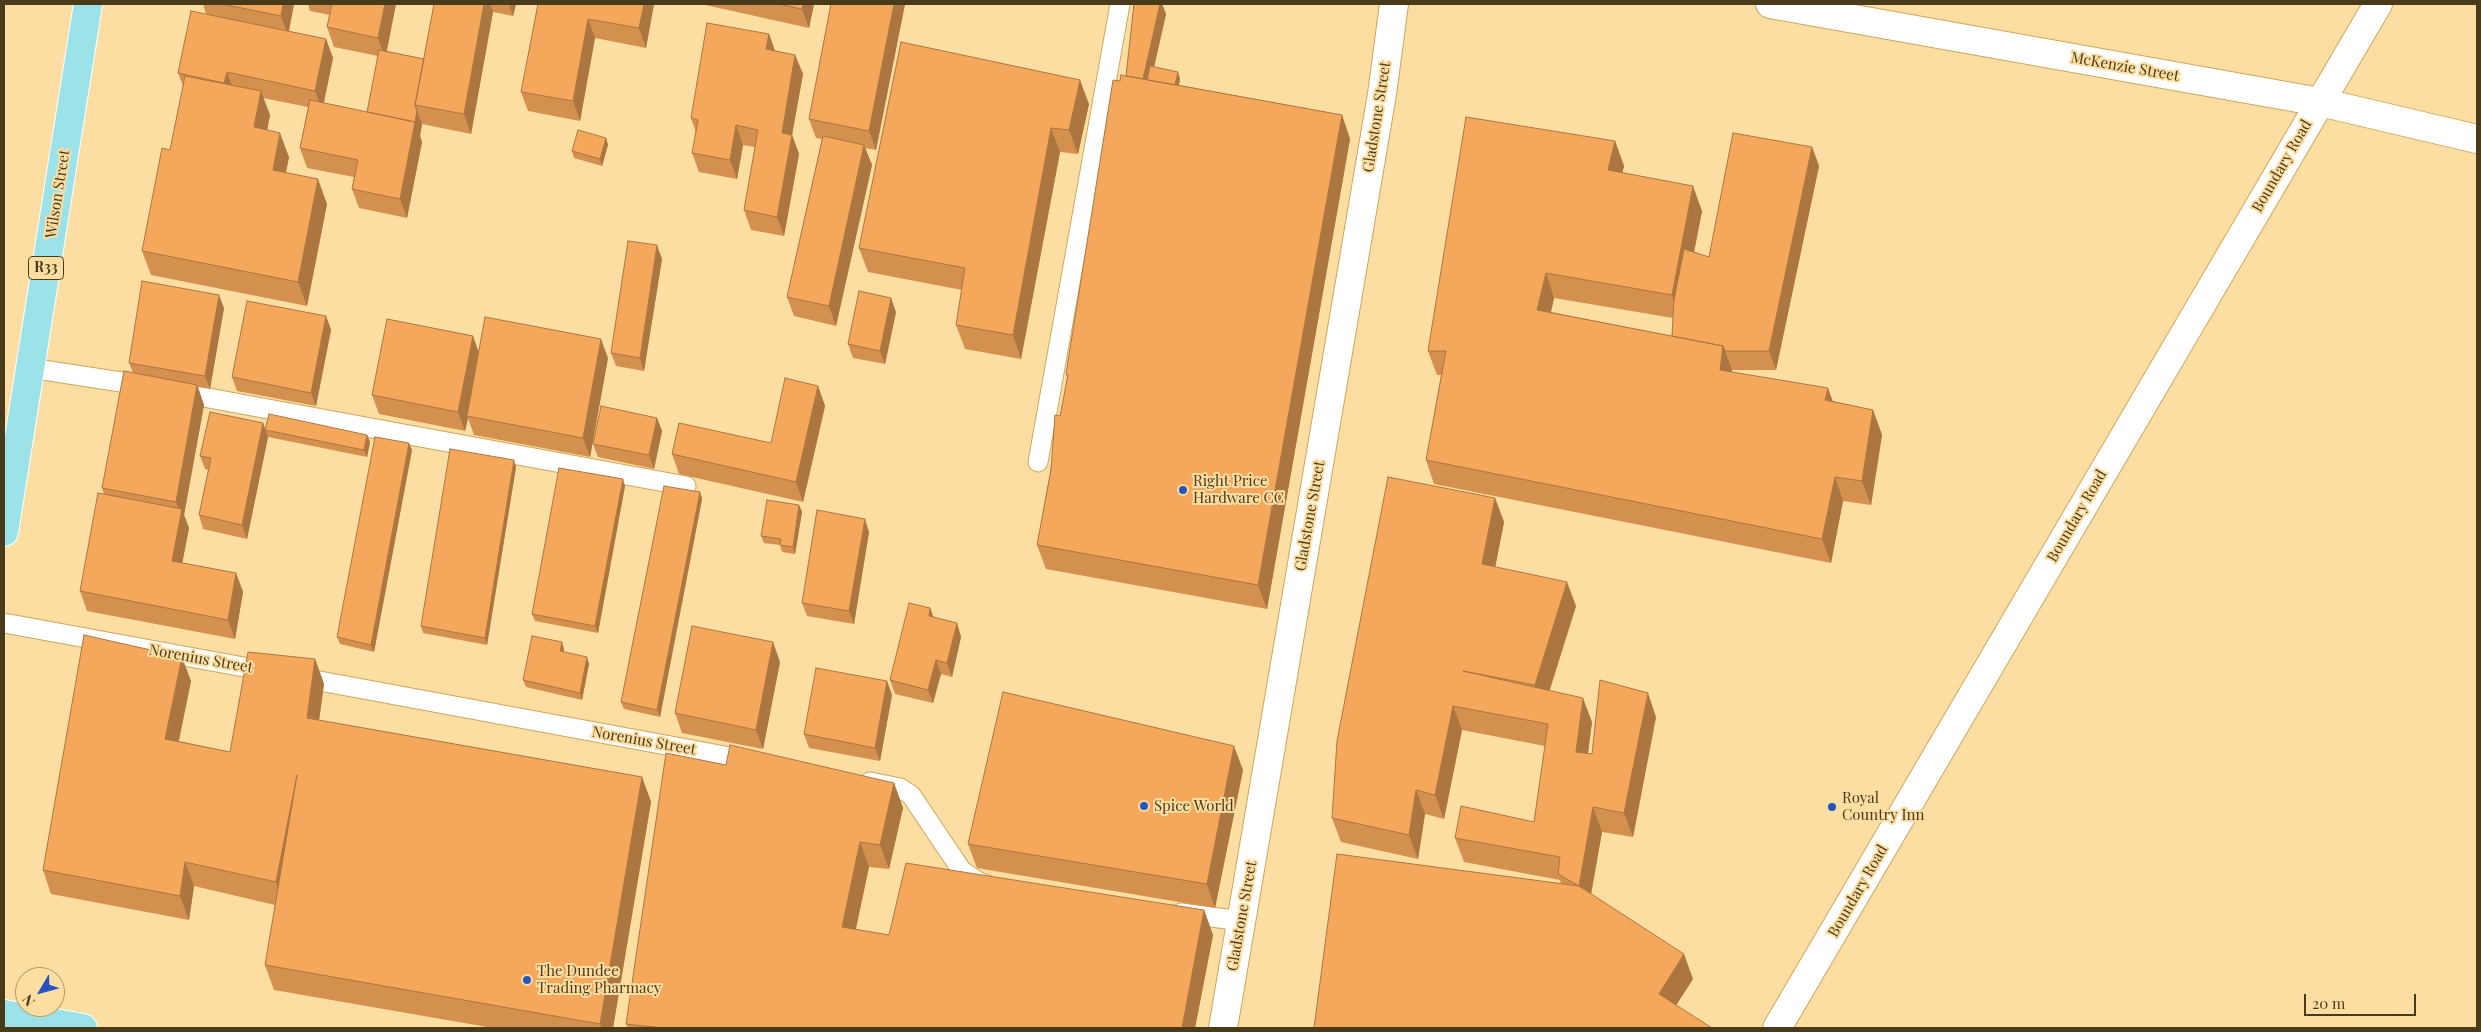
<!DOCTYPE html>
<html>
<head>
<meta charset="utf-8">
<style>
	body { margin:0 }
	#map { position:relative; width:2481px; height:1032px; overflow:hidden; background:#fddea2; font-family:"Playfair Display",serif }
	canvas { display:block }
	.frame { position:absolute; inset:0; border:5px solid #493a1a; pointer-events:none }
	.north { position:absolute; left:15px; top:967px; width:50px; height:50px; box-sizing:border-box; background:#fddea2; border:1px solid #b59c6c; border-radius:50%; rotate:233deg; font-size:14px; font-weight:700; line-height:20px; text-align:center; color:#493a1a }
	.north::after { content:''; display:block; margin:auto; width:18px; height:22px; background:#2554c2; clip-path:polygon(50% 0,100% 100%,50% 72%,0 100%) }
	.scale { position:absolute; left:2304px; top:994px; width:112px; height:22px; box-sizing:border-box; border:2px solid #493a1a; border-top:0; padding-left:6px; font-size:15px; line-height:18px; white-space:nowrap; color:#493a1a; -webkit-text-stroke:4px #fddea2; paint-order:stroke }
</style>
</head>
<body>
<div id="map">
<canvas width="2481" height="1032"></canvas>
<div class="frame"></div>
<div class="north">N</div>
<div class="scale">20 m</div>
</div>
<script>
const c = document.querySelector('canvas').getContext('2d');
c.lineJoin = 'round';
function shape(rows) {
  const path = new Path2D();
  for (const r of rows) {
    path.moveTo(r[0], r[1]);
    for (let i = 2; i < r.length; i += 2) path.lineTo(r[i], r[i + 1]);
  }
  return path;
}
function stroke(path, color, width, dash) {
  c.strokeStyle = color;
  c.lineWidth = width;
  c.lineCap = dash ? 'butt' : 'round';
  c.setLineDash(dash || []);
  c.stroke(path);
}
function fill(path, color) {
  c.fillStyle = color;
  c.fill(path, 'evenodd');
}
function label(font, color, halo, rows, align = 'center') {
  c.font = font + ' "Playfair Display",serif';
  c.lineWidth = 4;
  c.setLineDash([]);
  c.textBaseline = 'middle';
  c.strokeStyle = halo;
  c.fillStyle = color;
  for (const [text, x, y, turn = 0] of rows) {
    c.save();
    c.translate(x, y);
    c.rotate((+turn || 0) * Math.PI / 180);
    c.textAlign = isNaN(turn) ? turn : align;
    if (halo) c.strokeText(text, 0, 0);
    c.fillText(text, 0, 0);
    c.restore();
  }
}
const lane = shape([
	[30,368,147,386],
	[176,392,686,486],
	[1038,462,1120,4],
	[4,623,271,672],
	[298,677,752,761],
	[870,782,900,788,911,795,962,871,980,883,986,884],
	[1181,913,1242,921]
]);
const street = shape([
	[1770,4,2320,102,2477,139],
	[1223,1028,1382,94,1394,4],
	[1777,1028,2378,4]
]);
const primary = shape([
	[4,532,88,4],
	[4,1014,83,1028]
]);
const wall = shape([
	[203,4,294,4,289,31,326,39,333,58,324,103,367,112,378,56,334,47,327,27,330,15,310,11,308,4,396,4,387,51,424,59,434,4,516,4,513,16,493,12,471,134,422,124,420,136,422,142,407,218,359,208,352,189,354,177,307,168,300,148,308,107,263,98,270,115,267,130,289,157,286,173,327,204,307,306,151,275,142,251,170,150,183,86,178,73,206,14],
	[538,4,654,4,646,48,595,38,580,121,528,111,521,92],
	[701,4,814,4,809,28],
	[831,4,905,4,876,150,865,148,872,165,836,326,794,316,787,297,822,139,816,138,809,119],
	[1134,4,1162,4,1166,14,1154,67,1180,79,1179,85,1342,115,1350,139,1267,609,1046,569,1037,545,1067,378,1066,374,1120,81,1126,76],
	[769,34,775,51,795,55,803,74,792,135,799,154,784,236,751,230,744,210,755,147,743,145,737,179,699,172,692,153,696,132,691,118],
	[1089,104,1078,154,1060,152,1021,359,965,349,956,325,962,290,868,272,859,248],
	[606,138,608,145,602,166,574,158,572,151],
	[1615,141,1624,166,1622,173,1702,211,1694,252,1709,257,1812,147,1819,166,1776,370,1732,370,1732,372,1833,401,1873,410,1882,435,1871,505,1843,501,1831,563,1434,484,1426,460,1441,375,1437,375,1428,351],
	[1554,298,1673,318,1672,336,1551,312],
	[662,259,644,371,616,366,611,353],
	[224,308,210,389,198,387,204,405,184,515,189,528,182,563,236,573,243,592,235,639,87,611,80,591,104,494,102,488,133,373,129,363],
	[896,312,885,364,853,358,848,344],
	[326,316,331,330,316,406,237,391,232,377],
	[473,336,478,352,608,358,590,457,474,435,468,418,465,431,379,414,372,395],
	[818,386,825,406,803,502,679,474,672,454,771,443],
	[657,418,662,431,654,469,598,457,593,444],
	[263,423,265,430,367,435,370,442,367,457,268,437,247,539,203,529,199,515,208,470,205,469,200,456],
	[412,450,374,652,340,644,337,637],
	[516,467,487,645,423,633,421,626],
	[625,486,598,633,535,621,532,614],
	[700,492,702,499,660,717,624,709,621,702],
	[1495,498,1504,522,1495,567,1576,606,1550,690,1592,722,1588,753,1592,754,1656,717,1633,837,1602,832,1591,894,1693,979,1676,1005,1314,1028,1561,884,1560,880,1464,862,1455,838,1534,822,1545,746,1462,730,1444,819,1425,814,1418,859,1341,842,1332,818],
	[799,505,802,512,795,554,782,552,780,545,764,543,761,536],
	[869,532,854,624,807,616,802,603],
	[930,608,934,618,957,623,961,637,952,677,941,674,933,703,895,694,890,680],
	[564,649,564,652,589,664,582,700,526,687,523,680],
	[315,659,324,684,319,720,642,777,651,802,613,1028,493,1028,274,990,265,965,275,905,194,886,189,920,51,894,43,870,191,681,179,741,230,752],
	[780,662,763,749,682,733,675,713],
	[887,681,892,695,880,761,809,748,804,734],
	[726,765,894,783,903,808,889,869,869,867,856,929,889,935,1204,910,1213,935,1195,1028,628,1028,626,1024],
	[1243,770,1215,908,977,868,968,844]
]);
const shadedWall = shape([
	[283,4,294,4,288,35,281,16],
	[385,4,396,4,385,58,378,38],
	[484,4,490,4,493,12,471,134,464,114],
	[509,4,516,4,513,16],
	[644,4,654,4,646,48,639,28],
	[803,4,814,4,809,28,802,9],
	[894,4,905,4,876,150,869,131],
	[1160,4,1162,4,1166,14,1148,94,1143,80],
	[588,19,595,38,580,121,573,101],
	[769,34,776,54,766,49],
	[326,39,333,58,322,110,315,91],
	[795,55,803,74,792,135,799,154,784,236,777,217,782,133],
	[227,72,234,92,231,102,224,83],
	[1178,72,1180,79,1174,107,1171,100],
	[1080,80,1089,104,1078,154,1069,130],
	[261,91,270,115,263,152,254,127],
	[417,111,422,124,420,136,422,142,407,218,400,199],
	[1342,115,1350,139,1267,609,1258,585],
	[736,125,743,145,737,179,730,160],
	[1051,128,1060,152,1021,359,1013,335],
	[280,133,289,157,281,194,273,170],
	[606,138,608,145,602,166,600,159],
	[1615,141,1624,166,1617,195,1608,170],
	[864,145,872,165,836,326,829,306],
	[1812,147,1819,166,1776,370,1769,351],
	[318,179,327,204,307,306,298,282],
	[1693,186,1702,211,1681,319,1672,295],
	[657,245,662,259,644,371,640,358],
	[1546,273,1554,298,1546,334,1537,310],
	[219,295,224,308,210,389,205,376],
	[891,298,896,312,885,364,880,351],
	[326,316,331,330,316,406,311,393],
	[473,336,480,356,467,416,468,418,465,431,458,412],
	[601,339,608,358,590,457,583,438],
	[1723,346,1732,370,1729,394,1720,370],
	[197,385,204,405,184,515,189,528,179,580,172,561,181,515,176,502],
	[818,386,825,406,803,502,796,482],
	[1828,388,1837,413,1825,400],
	[1873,410,1882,435,1871,505,1862,481],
	[657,418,662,431,654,469,649,455],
	[263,423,268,437,247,539,242,525],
	[367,435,370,442,367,457,364,450],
	[409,443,412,450,374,652,371,645],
	[514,460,516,467,487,645,485,638],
	[1835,477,1843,501,1831,563,1822,539],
	[623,479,625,486,598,633,595,626],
	[700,492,702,499,660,717,657,710],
	[1495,498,1504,522,1491,589,1482,564],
	[799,505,802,512,795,554,793,547],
	[865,519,869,532,854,624,849,611],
	[236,573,243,592,235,639,228,620],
	[1567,582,1576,606,1543,710,1535,685],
	[930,608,935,622,929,616],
	[957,623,961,637,952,677,947,663],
	[562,642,564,649,562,658,560,651],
	[773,642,780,662,763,749,756,730],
	[182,657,191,681,174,763,165,739],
	[587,657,589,664,582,700,580,693],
	[315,659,324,684,316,743,307,718],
	[936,660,941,674,933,703,928,690],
	[887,681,892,695,880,761,875,748],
	[1648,693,1656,717,1633,837,1624,813],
	[1583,698,1592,722,1585,776,1576,752],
	[1453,706,1462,730,1444,819,1435,795],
	[1234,746,1243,770,1215,908,1207,884],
	[297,775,285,907,276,882],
	[642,777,651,802,613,1028,602,1028,600,1024],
	[894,783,903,808,889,869,880,845],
	[1416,790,1425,814,1418,859,1409,835],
	[1593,807,1602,832,1588,911,1579,886],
	[860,842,869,867,851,951,842,927],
	[185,862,194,886,189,920,180,896],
	[1204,910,1213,935,1195,1028,1182,1028],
	[1684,954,1693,979,1668,1018,1659,994]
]);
const building = shape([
	[222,4,283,4,281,16,222,4],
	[332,4,385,4,378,38,327,27,332,4],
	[434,4,484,4,464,114,415,105,434,4],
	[538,4,644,4,639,28,588,19,573,101,521,92,538,4],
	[779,4,803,4,802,9,779,4],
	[831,4,894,4,869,131,809,119,831,4],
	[1134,4,1160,4,1143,79,1126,76,1134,4],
	[191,11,326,39,315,91,227,72,224,83,178,73,191,11],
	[707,23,769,34,766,49,795,55,782,133,792,135,777,217,744,210,758,130,736,125,730,160,692,153,698,120,691,118,707,23],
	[901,42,1080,80,1069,130,1051,128,1013,335,956,325,965,268,859,248,901,42],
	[379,50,424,59,415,105,417,111,415,122,367,112,379,50],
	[1150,66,1178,72,1175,85,1147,80,1150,66],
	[1121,75,1342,115,1258,585,1037,545,1051,470,1055,415,1060,416,1068,375,1066,374,1113,80,1120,81,1121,75],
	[185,76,261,91,254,127,280,133,273,170,318,179,298,282,142,251,162,148,170,150,185,76],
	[310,100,415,122,400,199,352,189,358,160,300,148,310,100],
	[1466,117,1615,141,1608,170,1693,186,1672,295,1546,273,1537,310,1723,346,1720,370,1828,388,1825,400,1873,410,1862,481,1835,477,1822,539,1426,460,1446,351,1428,351,1466,117],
	[578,130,606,138,600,159,572,151,578,130],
	[1733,133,1812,147,1769,351,1725,351,1723,346,1672,336,1674,300,1684,249,1709,257,1733,133],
	[823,136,864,145,829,306,787,297,823,136],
	[628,241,657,245,640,358,611,353,628,241],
	[142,281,219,295,205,376,129,363,142,281],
	[859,291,891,298,880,351,848,344,859,291],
	[247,301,326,316,311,393,232,377,247,301],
	[485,317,601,339,583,438,467,416,485,317],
	[387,319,473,336,458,412,372,395,387,319],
	[124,371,197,385,176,502,102,488,124,371],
	[785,378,818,386,796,482,672,454,679,423,771,443,785,378],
	[601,406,657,418,649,455,593,444,601,406],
	[210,412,263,423,242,525,199,515,211,458,200,456,210,412],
	[269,414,367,435,364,450,265,430,269,414],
	[375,437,409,443,371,645,337,637,375,437],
	[450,449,514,460,485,638,421,626,450,449],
	[559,468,623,479,595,626,532,614,559,468],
	[1388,477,1495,498,1482,564,1567,582,1535,685,1463,671,1583,698,1576,752,1592,754,1600,680,1648,693,1624,813,1593,807,1579,886,1558,874,1560,857,1455,838,1461,806,1534,822,1548,724,1453,706,1435,795,1416,790,1409,835,1332,818,1337,741,1388,477],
	[664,486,700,492,657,710,621,702,664,486],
	[98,493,182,509,172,561,236,573,228,620,80,591,98,493],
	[767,500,799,505,793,547,780,545,781,539,761,536,767,500],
	[817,510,865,519,849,611,802,603,817,510],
	[909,603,930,608,929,616,957,623,947,663,936,660,928,690,890,680,909,603],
	[692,626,773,642,756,730,675,713,692,626],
	[84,635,182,657,165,739,230,752,248,652,315,659,307,718,642,777,600,1024,265,965,297,775,276,882,185,862,180,896,43,870,84,635],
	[532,636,562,642,560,651,587,657,580,693,523,680,532,636],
	[816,668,887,681,875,748,804,734,816,668],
	[1003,692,1234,746,1207,884,968,844,1003,692],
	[730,745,894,783,880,845,860,842,842,927,889,935,906,863,1204,910,1182,1028,664,1028,626,1024,666,753,726,765,730,745],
	[1337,854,1579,886,1684,954,1659,994,1712,1028,1314,1028,1337,854]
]);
const markers = [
	[1183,490,5,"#2554c2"],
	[1144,806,5,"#2554c2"],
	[1832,807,5,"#2554c2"],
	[527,980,5,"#2554c2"]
];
const shields = [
	[46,268,35]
];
const shieldNames = [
	["R33",46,268]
];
const streetNames = [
	["McKenzie Street",2125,67,10],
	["Gladstone Street",1377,117,-81],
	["Boundary Road",2282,166,-60],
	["Wilson Street",58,194,-81],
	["Gladstone Street",1310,516,-80],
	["Boundary Road",2077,516,-60],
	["Norenius Street",201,659,10],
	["Norenius Street",644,741,10],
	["Boundary Road",1858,891,-60],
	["Gladstone Street",1242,916,-80]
];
const poiNames = [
	["Right Price",1193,481],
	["Hardware CC",1193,498],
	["Royal",1842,798],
	["Country Inn",1842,815],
	["Spice World",1154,806],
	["The Dundee",537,971],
	["Trading Pharmacy",537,988]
];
stroke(lane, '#cca75b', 21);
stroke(street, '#cca75b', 30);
stroke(primary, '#fff', 30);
stroke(lane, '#fff', 19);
stroke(street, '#fff', 28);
stroke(primary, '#9be3e9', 28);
fill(wall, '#d3904f');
fill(shadedWall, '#ac7640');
fill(building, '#f5a85c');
stroke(building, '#ac7640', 1);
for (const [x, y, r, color] of markers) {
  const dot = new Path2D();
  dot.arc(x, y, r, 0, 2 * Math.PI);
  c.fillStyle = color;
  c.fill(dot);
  stroke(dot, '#fddea2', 2);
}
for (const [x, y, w] of shields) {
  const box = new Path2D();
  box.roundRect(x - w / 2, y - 11.5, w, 23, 4);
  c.fillStyle = '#fddea2';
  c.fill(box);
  stroke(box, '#493a1a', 1);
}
label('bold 14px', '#493a1a', null, shieldNames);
label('15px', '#493a1a', '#fddea2', streetNames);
label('15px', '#493a1a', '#fddea2', poiNames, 'left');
</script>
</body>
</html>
